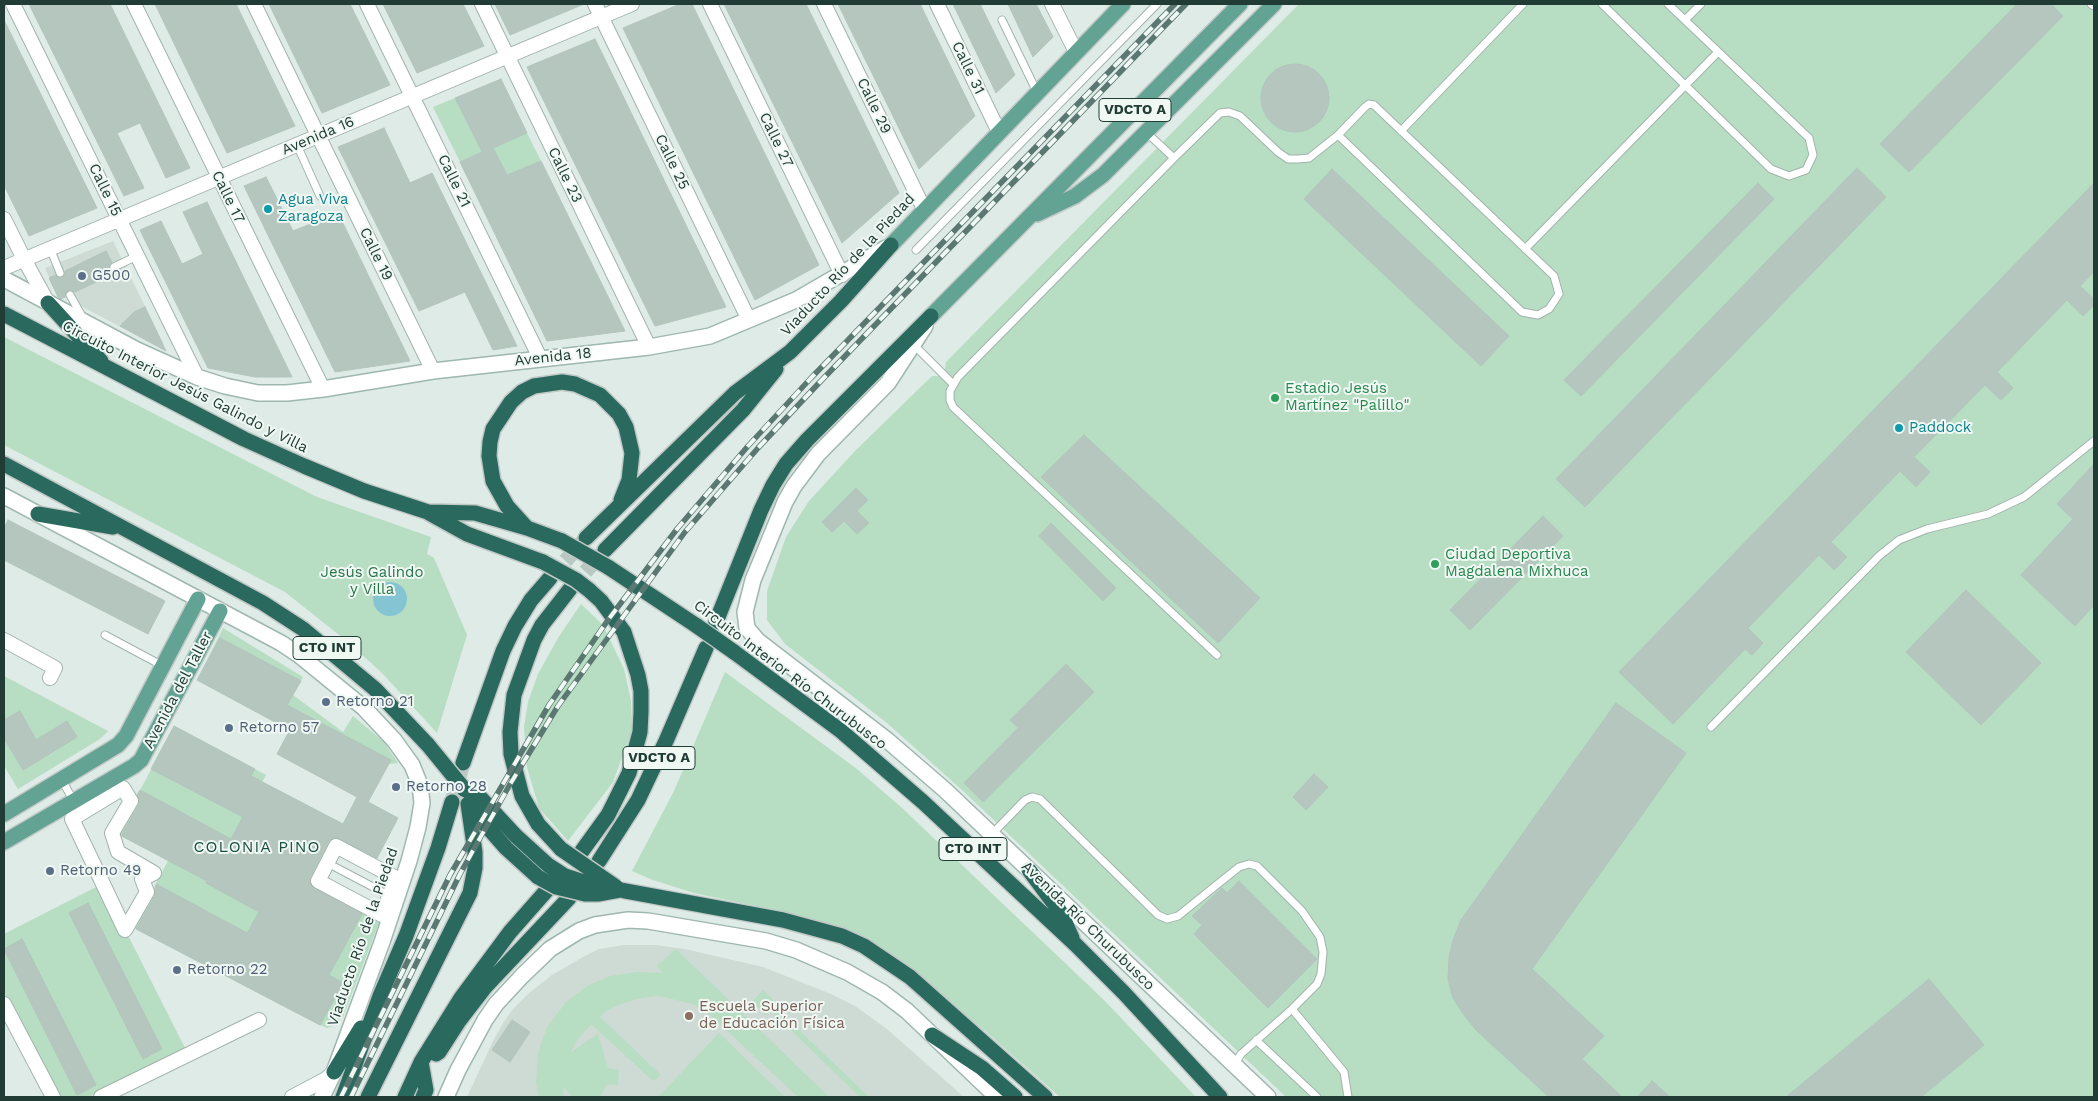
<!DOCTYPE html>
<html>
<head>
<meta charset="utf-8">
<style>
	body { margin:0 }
	#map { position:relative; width:2098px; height:1101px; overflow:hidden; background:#dfebe6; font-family:"Work Sans",sans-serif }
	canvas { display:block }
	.frame { position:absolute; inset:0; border:5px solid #203c35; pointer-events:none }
</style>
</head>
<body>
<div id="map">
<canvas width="2098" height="1101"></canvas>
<div class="frame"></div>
</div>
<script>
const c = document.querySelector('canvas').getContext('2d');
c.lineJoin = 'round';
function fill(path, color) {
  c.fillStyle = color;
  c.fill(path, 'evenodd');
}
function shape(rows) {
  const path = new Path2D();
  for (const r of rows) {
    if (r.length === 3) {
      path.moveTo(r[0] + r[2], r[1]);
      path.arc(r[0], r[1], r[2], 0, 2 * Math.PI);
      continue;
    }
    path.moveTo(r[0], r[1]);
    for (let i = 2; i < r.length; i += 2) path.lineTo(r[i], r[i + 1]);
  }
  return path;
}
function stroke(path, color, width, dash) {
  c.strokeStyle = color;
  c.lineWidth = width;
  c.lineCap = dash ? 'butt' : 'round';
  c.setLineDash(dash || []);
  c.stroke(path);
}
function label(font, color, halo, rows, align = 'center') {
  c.font = font + ' "Work Sans",sans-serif';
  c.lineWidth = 4;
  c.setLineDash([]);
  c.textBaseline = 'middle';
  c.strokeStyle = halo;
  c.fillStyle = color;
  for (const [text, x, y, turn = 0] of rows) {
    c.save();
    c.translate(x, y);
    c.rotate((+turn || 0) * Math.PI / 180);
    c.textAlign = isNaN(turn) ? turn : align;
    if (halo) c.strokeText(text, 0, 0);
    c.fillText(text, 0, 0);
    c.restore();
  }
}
const built = shape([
	[113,241,163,343,159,347,56,293,45,268],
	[624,945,655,945,685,949,763,967,831,994,855,1006,887,1029,964,1097,467,1097,493,1041,503,1023,513,1009,529,993,552,975,585,956,599,949]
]);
const green = shape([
	[1299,4,2094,4,2094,1097,1286,1097,962,790,887,723,785,644,767,620,767,591,786,537,809,501,855,451,932,376,938,376,945,369,946,362],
	[455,98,482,152,460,162,433,107],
	[527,133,541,161,507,175,493,148],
	[4,337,317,497,431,537,427,554,434,558,467,635,437,733,382,673,348,642,285,592,4,445],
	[581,604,603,625,624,669,631,701,632,731,613,782,568,841,539,808,527,767,524,727,528,702,538,674,558,638],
	[223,628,303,677,293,695,343,732,353,716,384,742,398,763,388,764,368,802,398,818,376,861,336,846,318,881,382,915,343,1017,333,1026,327,1028,320,1025,133,927,168,861,117,834,174,726,266,775,262,782,343,824,357,797,277,754,289,730,197,680],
	[725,672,857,769,901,807,1104,1000,1196,1097,1060,1097,984,1030,943,998,823,923,783,912,694,893,653,880,632,871,674,791],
	[4,676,108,731,100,739,18,789,4,766],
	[102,884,185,1048,89,1097,59,1097,4,992,4,934],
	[676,949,829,1097,798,1097,708,1013,693,1004,659,996,641,998,623,1003,606,1011,600,1017,660,1074,658,1078,653,1081,591,1024,578,1039,571,1052,598,1034,608,1068,619,1070,618,1085,607,1084,600,1097,573,1097,563,1087,564,1097,539,1097,536,1083,538,1055,542,1040,548,1026,566,1002,587,986,610,976,637,972,663,973,657,966],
	[763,990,777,1004,775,1007,869,1097,860,1097,771,1011,766,1015,752,1002],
	[719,1033,785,1097,658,1097]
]);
const water = shape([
	[390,599,17]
]);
const building = shape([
	[29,4,110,4,190,168,166,178,140,123,117,133,144,188,124,196,29,4],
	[155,4,236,4,295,126,227,153,155,4],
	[269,4,350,4,390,85,322,113,269,4],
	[383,4,463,4,484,46,417,73,383,4],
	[495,4,584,4,510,35,495,4],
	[680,4,692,4,819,265,755,300,623,28,680,4],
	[724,4,806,4,899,193,842,243,724,4],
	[838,4,920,4,975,116,919,169,838,4],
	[953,4,980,4,1015,75,996,93,953,4],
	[1008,4,1036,4,1053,37,1033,57,1008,4],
	[2017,4,2051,4,2063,16,1909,172,1880,144,2017,4],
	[4,20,97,208,29,236,4,185,4,20],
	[595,39,622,94,726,307,655,326,527,67,595,39],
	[1295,98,34],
	[501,79,527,133,493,148,507,175,541,161,625,331,547,341,460,162,482,152,455,98,501,79],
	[384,128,410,183,432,173,517,346,493,350,465,292,419,311,338,147,384,128],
	[1857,168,1886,197,1585,507,1556,479,1857,168],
	[1332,169,1509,336,1481,366,1304,199,1332,169],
	[266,177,293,231,338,213,410,361,335,372,244,186,266,177],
	[1758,183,1774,199,1581,396,1564,380,1758,183],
	[2094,183,2094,272,2080,286,2094,299,2094,305,2083,316,2067,300,1997,372,2013,388,2001,400,1985,385,1914,457,1930,472,1916,487,1900,471,1831,542,1847,557,1834,570,1819,555,1748,628,1763,643,1752,655,1745,649,1673,724,1619,672,2094,183],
	[207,202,220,229,292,377,255,377,208,368,140,230,161,221,182,264,203,254,183,212,207,202],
	[106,251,112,262,109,269,111,272,117,272,75,292,68,290,65,297,61,299,58,297,49,278,55,275,59,278,62,278,65,274,65,271,106,251],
	[145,307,166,351,120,326,134,312,145,307],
	[1084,435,1260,598,1218,643,1041,477,1084,435],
	[2094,464,2094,605,2075,626,2021,575,2073,519,2057,504,2094,464],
	[856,488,868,500,857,511,869,523,857,534,844,521,832,532,822,522,856,488],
	[1543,516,1563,536,1470,630,1450,610,1543,516],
	[8,520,165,601,148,634,4,560,4,528,8,520],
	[1051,523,1116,588,1103,601,1039,536,1051,523],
	[1966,590,2041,663,1981,725,1906,652,1966,590],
	[220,638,301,681,287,705,391,760,368,802,398,818,377,858,335,837,328,842,310,877,309,882,314,888,362,914,329,975,343,983,320,1025,136,929,155,896,156,884,247,933,259,912,206,883,207,881,122,836,122,834,139,805,140,800,137,795,140,790,231,839,243,817,151,769,174,726,255,769,251,776,343,824,357,797,277,754,290,730,197,680,220,638],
	[1066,664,1094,692,983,802,964,783,1018,728,1010,720,1066,664],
	[1616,703,1686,753,1532,969,1604,1036,1582,1059,1622,1097,1549,1097,1477,1031,1464,1015,1453,998,1448,979,1449,958,1453,940,1461,920,1616,703],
	[20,711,36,740,67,721,77,737,23,770,4,738,4,720,20,711],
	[1314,774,1328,787,1306,810,1293,797,1314,774],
	[1239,881,1317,959,1268,1008,1194,934,1202,925,1192,916,1222,888,1227,893,1239,881],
	[88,903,162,1049,143,1059,69,913,88,903],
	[22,939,96,1085,77,1095,4,949,22,939],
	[1929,979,1984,1045,1921,1097,1786,1097,1929,979],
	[512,1020,530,1032,510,1062,492,1050,512,1020],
	[1652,1081,1670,1097,1637,1097,1652,1081]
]);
const highwayTunnel = shape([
	[550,578,585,539],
	[570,589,604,551],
	[452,802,463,763]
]);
const lane = shape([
	[1602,4,1771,169,1789,176,1806,170,1813,155,1809,138,1668,4],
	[2091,4,2094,6],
	[1002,20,1037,92],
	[1685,20,1701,4],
	[1401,131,1523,4],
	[1147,133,1174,158,1220,113,1229,112,1240,116,1278,152,1288,159,1298,159,1309,158,1338,135,1365,107,1369,104,1374,105,1554,276,1559,294,1549,309,1538,315,1522,312,1338,135],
	[297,145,320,196],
	[1174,158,958,377,950,391,950,400,953,407,1217,655],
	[50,248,60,273],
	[1525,249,1718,52],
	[916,250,1157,4],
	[114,267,137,256],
	[70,295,83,318],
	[914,345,953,384],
	[105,635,163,666],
	[1711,727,1879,556,1899,540,1927,529,1988,514,2024,497,2094,441],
	[62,780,74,802],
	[992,834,1025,800,1032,797,1040,799,1158,915,1167,919,1178,916,1239,867,1249,864,1257,866,1302,911,1320,937,1323,952,1321,974,1317,984,1292,1009,1344,1072,1348,1097],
	[335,867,392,897],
	[1256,1040,1317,1097],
	[1234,1065,1241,1054,1292,1009]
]);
const street = shape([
	[13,4,197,377],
	[134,4,323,389],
	[254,4,433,371],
	[367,4,540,358],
	[482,4,649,347],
	[595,4,749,320],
	[710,4,842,275],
	[824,4,924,209],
	[937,4,999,132],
	[1052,4,1076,52],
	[4,219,24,259,48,303],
	[4,268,632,4],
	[4,640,55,668,50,678],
	[123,788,131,801,112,833,118,852,154,873,142,879,147,892,125,930,72,819,123,788],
	[336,846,396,878,382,915,318,881,336,846],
	[4,1004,53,1097],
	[101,1097,259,1020],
	[292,1097,326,1079,334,1072]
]);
const secondary = shape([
	[4,279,137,350,197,377,225,386,258,393,287,393,323,389,433,371,649,347,710,336,796,300,886,248],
	[925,326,888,383,818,454,794,486,785,502,753,580,745,612,747,628,758,641,887,740,945,790,1268,1097],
	[4,496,281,643,299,655,364,708,394,740,412,765,420,785,422,803,418,827,409,861,382,942,334,1072,322,1097],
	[446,1097,458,1070,485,1020,496,1004,522,976,550,949,579,931,595,925,628,920,648,921,766,941,796,950,847,972,882,992,907,1011,997,1097]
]);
const primary = shape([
	[1037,214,1075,196,1103,175,1274,4],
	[891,245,1123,4],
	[931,316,1240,4],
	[4,814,118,745,126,736,198,599],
	[4,842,134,766,141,760,220,611]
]);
const highway = shape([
	[48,303,101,361],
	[4,314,244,439,304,466,364,491,428,512,475,513,527,528,562,541],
	[4,464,263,603,303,629,375,689,428,745],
	[429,513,467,534,543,562],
	[38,514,113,527],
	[526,527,507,506,493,481,489,456,490,442,493,429,511,402,522,392,534,386,562,382,575,384,600,395,619,414,626,427,632,453,629,480,621,500],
	[586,538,735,393,790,352,841,301,891,245],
	[605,550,743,410,776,369],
	[608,567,697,626],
	[716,622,761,510,773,485,786,464,807,440,931,316],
	[734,652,841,731,923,802,1075,944,1124,993,1220,1097],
	[463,763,503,651,515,626,531,600,550,578],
	[464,789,478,795,516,836,548,865],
	[470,807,506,848,538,877],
	[561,849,538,824,522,796,511,754,510,732,514,695,534,640,542,625,570,589],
	[582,851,608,815,629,773,640,732,641,712,641,691,638,675,624,632,601,601,589,590],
	[599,861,638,800,666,741,706,648],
	[1029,870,1061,913,1072,938],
	[620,890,783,920,842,936,864,946,910,977,1045,1097],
	[932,1035,982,1068,1015,1097],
	[436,1054,439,1052,459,1021,486,986,569,898],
	[421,1062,426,1090,423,1097],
	[334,1072,361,1028],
	[343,1097,380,996,406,936,438,848,452,802],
	[368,1097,470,893,475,868,475,852,468,804],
	[405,1097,421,1062,461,998,510,932,547,890]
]);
const rail = shape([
	[341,1097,450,875,549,705,608,620,677,529,748,446,811,378,1175,4],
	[351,1097,460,874,509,786,558,706,685,532,758,448,818,384,1186,4]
]);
const highwayBridge = shape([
	[562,541,608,567],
	[543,562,576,580,589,590],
	[697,626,734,652],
	[428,745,464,789],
	[561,849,616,887],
	[548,865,565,876,599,887],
	[538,877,556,887,585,894,598,894,620,890]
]);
const markers = [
	[268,209,5,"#0f9aa8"],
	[82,276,5,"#5c6f8a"],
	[1275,398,5,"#2e9e5b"],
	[1899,428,5,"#0f9aa8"],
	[1435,564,5,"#2e9e5b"],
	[326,702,5,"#5c6f8a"],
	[229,728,5,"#5c6f8a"],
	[396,787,5,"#5c6f8a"],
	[50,871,5,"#5c6f8a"],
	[177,970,5,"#5c6f8a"],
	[689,1016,5,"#8d6e63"]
];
const shields = [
	[1135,110,72],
	[327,648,68],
	[659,758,72],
	[973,849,68]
];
const shieldNames = [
	["VDCTO A",1135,110],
	["CTO INT",327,648],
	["VDCTO A",659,758],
	["CTO INT",973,849]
];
const streetNames = [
	["Calle 31",968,68,64],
	["Calle 29",874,106,64],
	["Avenida 16",318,136,-23],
	["Calle 27",776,140,64],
	["Calle 25",672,162,64],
	["Calle 23",565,175,64],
	["Calle 21",454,181,64],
	["Calle 15",105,190,64],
	["Calle 17",228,197,64],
	["Calle 19",376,254,64],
	["Viaducto Río de la Piedad",848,265,-47],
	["Avenida 18",553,357,-6],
	["Circuito Interior Jesús Galindo y Villa",185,387,27],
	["Circuito Interior Río Churubusco",790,675,37],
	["Avenida del Taller",178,690,-62],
	["Avenida Río Churubusco",1088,926,44],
	["Viaducto Río de la Piedad",363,937,-71]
];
const cultureNames = [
	["Agua Viva",278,200],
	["Zaragoza",278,217],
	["Paddock",1909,428]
];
const serviceNames = [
	["G500",92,276],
	["Retorno 21",336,702],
	["Retorno 57",239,728],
	["Retorno 28",406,787],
	["Retorno 49",60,871],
	["Retorno 22",187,970]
];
const leisureNames = [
	["Estadio Jesús",1285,389],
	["Martínez \"Palillo\"",1285,406],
	["Ciudad Deportiva",1445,555],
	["Magdalena Mixhuca",1445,572]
];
const parkNames = [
	["Jesús Galindo",372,573],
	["y Villa",372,590]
];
const educationNames = [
	["Escuela Superior",699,1007],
	["de Educación Física",699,1024]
];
const neighbourhoodNames = [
	["COLONIA PINO",257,847]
];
fill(built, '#cedbd5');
fill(green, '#b7ddc3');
fill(water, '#85c5d3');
fill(building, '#b5c6bf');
stroke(building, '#b2c5bd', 1);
stroke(highwayTunnel, '#b9c8c3', 15, [15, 8]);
stroke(lane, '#a2b3ad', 9);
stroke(street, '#a2b3ad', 16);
stroke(secondary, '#9eb7af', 18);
stroke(primary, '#c1c8c6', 18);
stroke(highway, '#c1c8c6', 18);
stroke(lane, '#fff', 7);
stroke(street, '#fff', 14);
stroke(secondary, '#fff', 15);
stroke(primary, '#62a394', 15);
stroke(highway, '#2a695e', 15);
stroke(rail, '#5a7871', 5.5);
stroke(rail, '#f0f8f4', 4, [11]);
stroke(highwayBridge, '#c1c8c6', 18, []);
stroke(highwayBridge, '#2a695e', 15);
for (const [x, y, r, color] of markers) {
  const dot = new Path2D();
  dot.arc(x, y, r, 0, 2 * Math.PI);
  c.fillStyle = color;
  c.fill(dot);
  stroke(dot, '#f0f8f4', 2);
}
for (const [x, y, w] of shields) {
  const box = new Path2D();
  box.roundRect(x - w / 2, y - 11.5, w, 23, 4);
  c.fillStyle = '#f0f8f4';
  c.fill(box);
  stroke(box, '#203c35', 1);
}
label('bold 14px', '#203c35', null, shieldNames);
label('15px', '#203c35', '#f0f8f4', streetNames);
label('15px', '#0d838f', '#f0f8f4', cultureNames, 'left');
label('15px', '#4e5e75', '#f0f8f4', serviceNames, 'left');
label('15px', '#27864d', '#f0f8f4', leisureNames, 'left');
label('15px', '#287448', '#f0f8f4', parkNames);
label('15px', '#785e54', '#f0f8f4', educationNames, 'left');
c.letterSpacing = '1px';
label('16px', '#1b4f43', '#f0f8f4', neighbourhoodNames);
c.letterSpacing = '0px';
</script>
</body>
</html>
